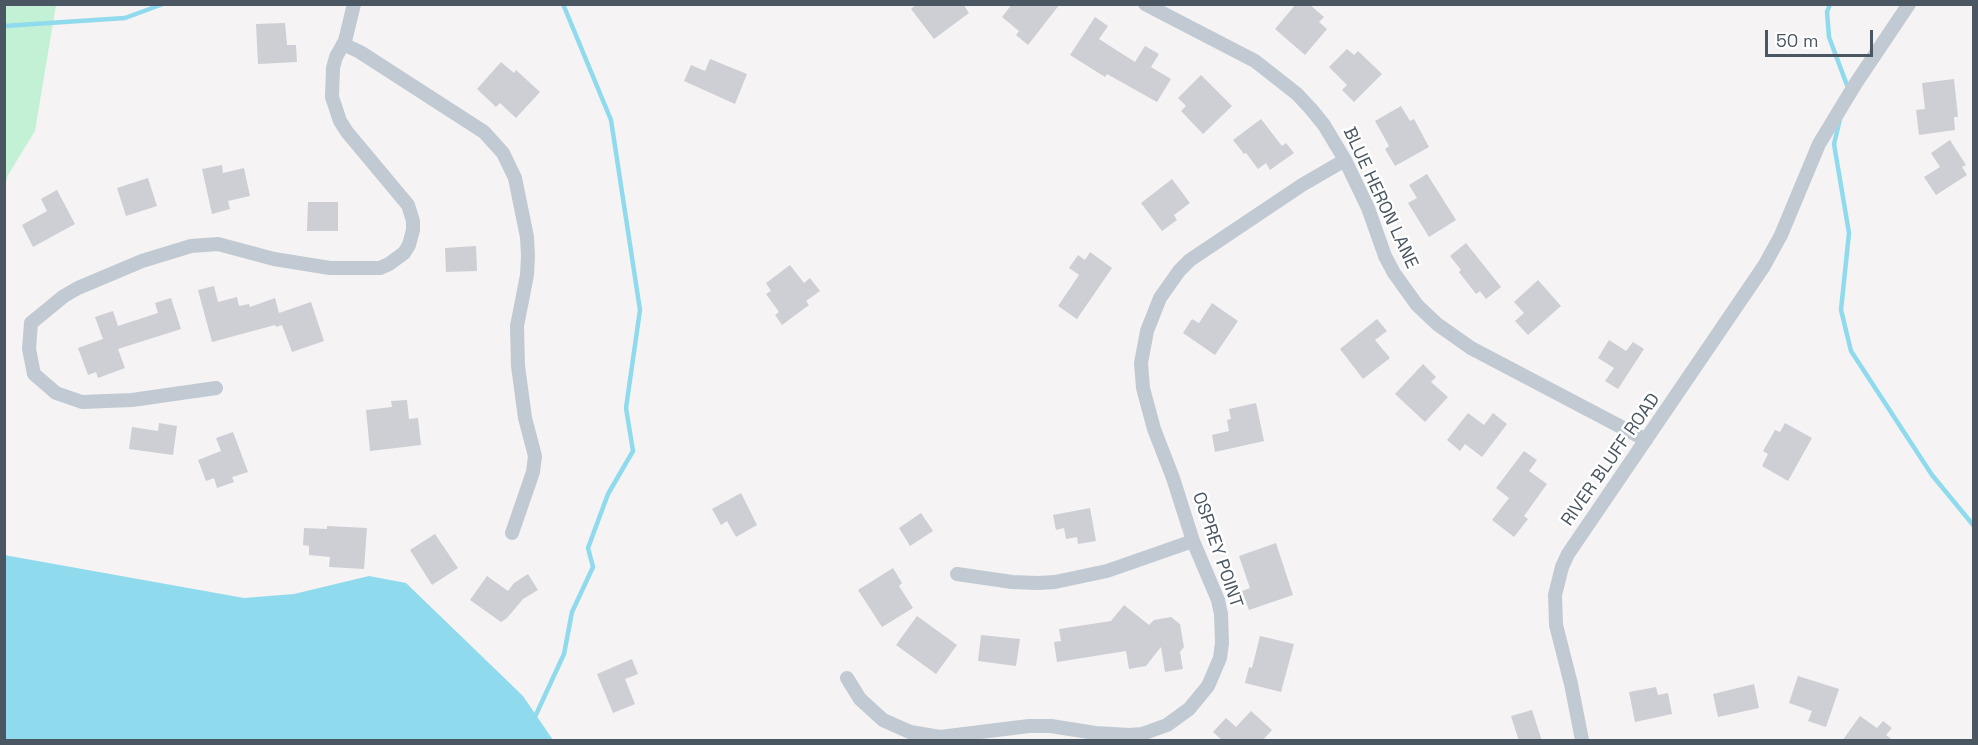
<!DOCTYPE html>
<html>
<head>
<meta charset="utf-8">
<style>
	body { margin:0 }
	#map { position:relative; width:1978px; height:745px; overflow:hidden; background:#f5f3f3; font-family:"Space Grotesk",sans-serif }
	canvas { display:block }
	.frame { position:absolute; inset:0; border:6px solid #4a5661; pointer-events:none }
	.scale { position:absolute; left:1765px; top:30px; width:108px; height:27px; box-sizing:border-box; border:3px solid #4a5661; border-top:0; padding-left:8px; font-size:18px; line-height:21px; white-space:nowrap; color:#4a5661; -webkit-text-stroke:4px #fff; paint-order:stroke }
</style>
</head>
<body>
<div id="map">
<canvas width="1978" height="745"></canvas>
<div class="frame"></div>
<div class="scale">50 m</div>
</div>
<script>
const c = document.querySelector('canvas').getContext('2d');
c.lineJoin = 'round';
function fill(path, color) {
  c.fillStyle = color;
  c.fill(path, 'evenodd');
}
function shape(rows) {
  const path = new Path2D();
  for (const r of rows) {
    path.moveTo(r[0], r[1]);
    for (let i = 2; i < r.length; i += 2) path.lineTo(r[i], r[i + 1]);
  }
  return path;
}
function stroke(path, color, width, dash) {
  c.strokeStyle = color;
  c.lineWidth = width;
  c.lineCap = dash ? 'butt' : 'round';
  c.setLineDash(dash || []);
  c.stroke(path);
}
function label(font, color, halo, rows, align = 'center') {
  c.font = font + ' "Space Grotesk",sans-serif';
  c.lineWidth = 5;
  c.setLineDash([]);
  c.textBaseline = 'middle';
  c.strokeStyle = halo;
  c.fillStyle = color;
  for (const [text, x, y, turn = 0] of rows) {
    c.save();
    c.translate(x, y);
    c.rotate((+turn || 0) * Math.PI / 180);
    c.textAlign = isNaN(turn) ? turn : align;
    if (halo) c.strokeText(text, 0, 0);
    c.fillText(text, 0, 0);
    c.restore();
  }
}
const green = shape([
	[5,4,56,5,35,131,8,175,5,185]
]);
const water = shape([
	[4,555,244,598,294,594,369,576,406,583,523,696,553,740,5,740]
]);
const stream = shape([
	[1830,4,1827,12,1829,37,1848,88],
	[4,26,125,18,163,4],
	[1840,119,1834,144,1849,233,1841,310,1851,351,1932,475,1974,526],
	[534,719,564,654,572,612,593,567,588,548,608,494,633,451,626,408,640,310,611,120,563,4]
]);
const building = shape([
	[917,4,963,4,969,13,934,39,911,9],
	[1012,4,1060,4,1028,45,1016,35,1019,31,1002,17],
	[1296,4,1309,4,1324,17,1319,22,1327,29,1305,55,1275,29],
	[1095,17,1108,26,1099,39,1135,62,1145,46,1159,54,1151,67,1171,79,1157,102,1107,74,1105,77,1070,55],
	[285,23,287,45,296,45,297,62,258,64,256,24],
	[1347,49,1354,55,1358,51,1382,74,1354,102,1342,90,1347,85,1329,67],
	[710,59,747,74,735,104,684,81,691,65,705,71],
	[501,62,514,73,516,70,540,92,516,118,500,103,496,107,477,89],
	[1201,75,1232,106,1203,134,1181,111,1186,106,1178,98],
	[1954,79,1958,117,1954,117,1955,130,1919,135,1916,110,1925,109,1922,83],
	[1401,106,1410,121,1414,119,1429,147,1395,166,1385,149,1389,146,1375,121],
	[1261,119,1282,146,1286,143,1294,153,1270,170,1266,163,1258,169,1246,153,1244,154,1233,140],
	[1950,140,1966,165,1962,167,1967,175,1936,195,1924,177,1940,167,1931,153],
	[222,165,223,173,244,168,250,196,228,201,230,209,212,214,202,169],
	[1427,174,1456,220,1429,237,1408,203,1417,198,1409,185],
	[148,178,157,206,126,216,117,188],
	[1172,179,1190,203,1174,215,1177,220,1162,231,1141,203],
	[57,190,75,224,33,247,22,225,47,211,41,199],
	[308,202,338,202,338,231,307,231],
	[1466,243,1501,287,1486,299,1480,291,1476,294,1459,272,1461,270,1450,256],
	[476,246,477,271,446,272,445,248],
	[1090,252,1112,268,1077,319,1058,306,1079,275,1069,268,1078,255,1085,260],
	[790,265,804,283,810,278,820,291,806,301,809,305,782,325,775,315,779,312,766,294,771,291,766,283],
	[1538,280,1561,306,1528,335,1515,321,1524,313,1514,302],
	[214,286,218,302,237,297,239,306,249,304,250,307,275,298,279,313,311,302,324,341,292,352,282,325,276,327,275,325,212,342,198,290],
	[171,298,181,329,118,349,125,368,98,378,96,372,88,375,78,348,103,339,95,317,113,311,118,326,158,313,155,303],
	[1212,303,1238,321,1215,355,1183,333,1192,319,1199,323],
	[1377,319,1387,331,1375,340,1390,358,1363,379,1340,349],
	[1609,340,1626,351,1633,342,1644,349,1618,389,1605,381,1614,368,1598,358],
	[1423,364,1436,377,1431,382,1448,397,1425,422,1395,394],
	[407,400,409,419,418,418,421,445,370,451,366,410,392,407,391,401],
	[1256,403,1264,441,1215,452,1212,435,1229,431,1227,420,1231,419,1229,409],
	[1468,413,1484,425,1493,413,1507,424,1482,457,1465,444,1460,451,1447,440],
	[159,423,177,426,173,455,129,449,132,427,158,431],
	[1785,423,1812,438,1788,481,1762,466,1768,454,1763,451,1775,430,1780,432],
	[233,432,248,472,232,477,234,482,217,488,214,478,206,481,198,460,221,451,216,438],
	[1524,451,1537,460,1529,471,1547,484,1524,516,1528,519,1514,537,1492,520,1509,498,1496,488],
	[741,493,757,525,736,537,727,521,721,525,712,509],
	[1090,508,1096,541,1078,544,1077,537,1066,539,1064,528,1056,530,1053,515],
	[921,513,933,531,910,546,899,528],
	[327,526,367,528,364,569,329,567,330,557,309,555,309,546,303,545,304,528,327,529],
	[435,534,458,568,432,585,410,550],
	[1276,543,1293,595,1249,610,1242,591,1250,588,1239,556],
	[893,568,902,583,899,586,913,608,882,627,858,590],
	[528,574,538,590,523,599,507,618,501,622,470,600,487,576,508,591,514,583],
	[1124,605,1149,625,1154,620,1171,617,1180,624,1184,647,1180,652,1183,669,1165,672,1161,647,1146,666,1129,669,1126,651,1057,662,1054,642,1061,641,1059,629,1111,621],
	[917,616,957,645,936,674,896,645],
	[981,635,1020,639,1016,666,978,661],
	[1260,636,1294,644,1281,692,1245,683,1249,667,1252,668],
	[632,659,638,674,625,679,635,704,613,713,597,674],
	[1798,676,1839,689,1826,727,1808,721,1812,711,1789,703],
	[1754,684,1759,708,1718,717,1713,694],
	[1656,687,1658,695,1668,693,1672,714,1635,722,1629,692],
	[1532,710,1542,741,1519,741,1511,716],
	[1251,711,1272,730,1262,741,1223,741,1213,732,1226,718,1236,727],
	[1860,716,1877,728,1883,721,1892,728,1886,735,1894,741,1842,741]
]);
const street = shape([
	[1145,4,1255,61,1297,94,1311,109,1324,125,1345,160,1368,208,1385,256,1394,273,1417,305,1437,324,1471,348,1646,440],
	[343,44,360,52,484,132,503,153,515,178,527,237,528,256,527,275,517,326,518,366,525,418,535,456,533,472,512,533],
	[216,388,132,400,82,402,56,393,34,374,29,349,31,323,64,296,78,288,142,261,191,246,218,244,274,259,330,268,380,268,389,264,404,253,409,245,413,230,413,221,408,205,347,132,340,121,332,97,333,68,336,57,345,41,354,4],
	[957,574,1012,582,1038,583,1055,582,1107,571,1193,541],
	[847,678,860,699,883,720,910,732,940,737,1029,726,1051,726,1095,733,1129,735,1142,734,1167,725,1189,709,1208,686,1220,658,1222,643,1221,614,1218,600,1193,541,1173,478,1154,429,1143,388,1141,363,1147,331,1160,298,1179,271,1190,260,1302,185,1345,160],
	[1582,740,1571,684,1556,625,1555,595,1562,567,1568,554,1764,266,1781,235,1819,144,1856,83,1909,4]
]);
const streetNames = [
	["BLUE HERON LANE",1380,198,65],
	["RIVER BLUFF ROAD",1611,460,-55],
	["OSPREY POINT",1217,550,71]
];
fill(green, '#c3f1d5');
fill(water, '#90daee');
stroke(stream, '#90daee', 4.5);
fill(building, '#cdcfd5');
stroke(street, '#c1cad2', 14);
label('18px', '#4a5661', '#fff', streetNames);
</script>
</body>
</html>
